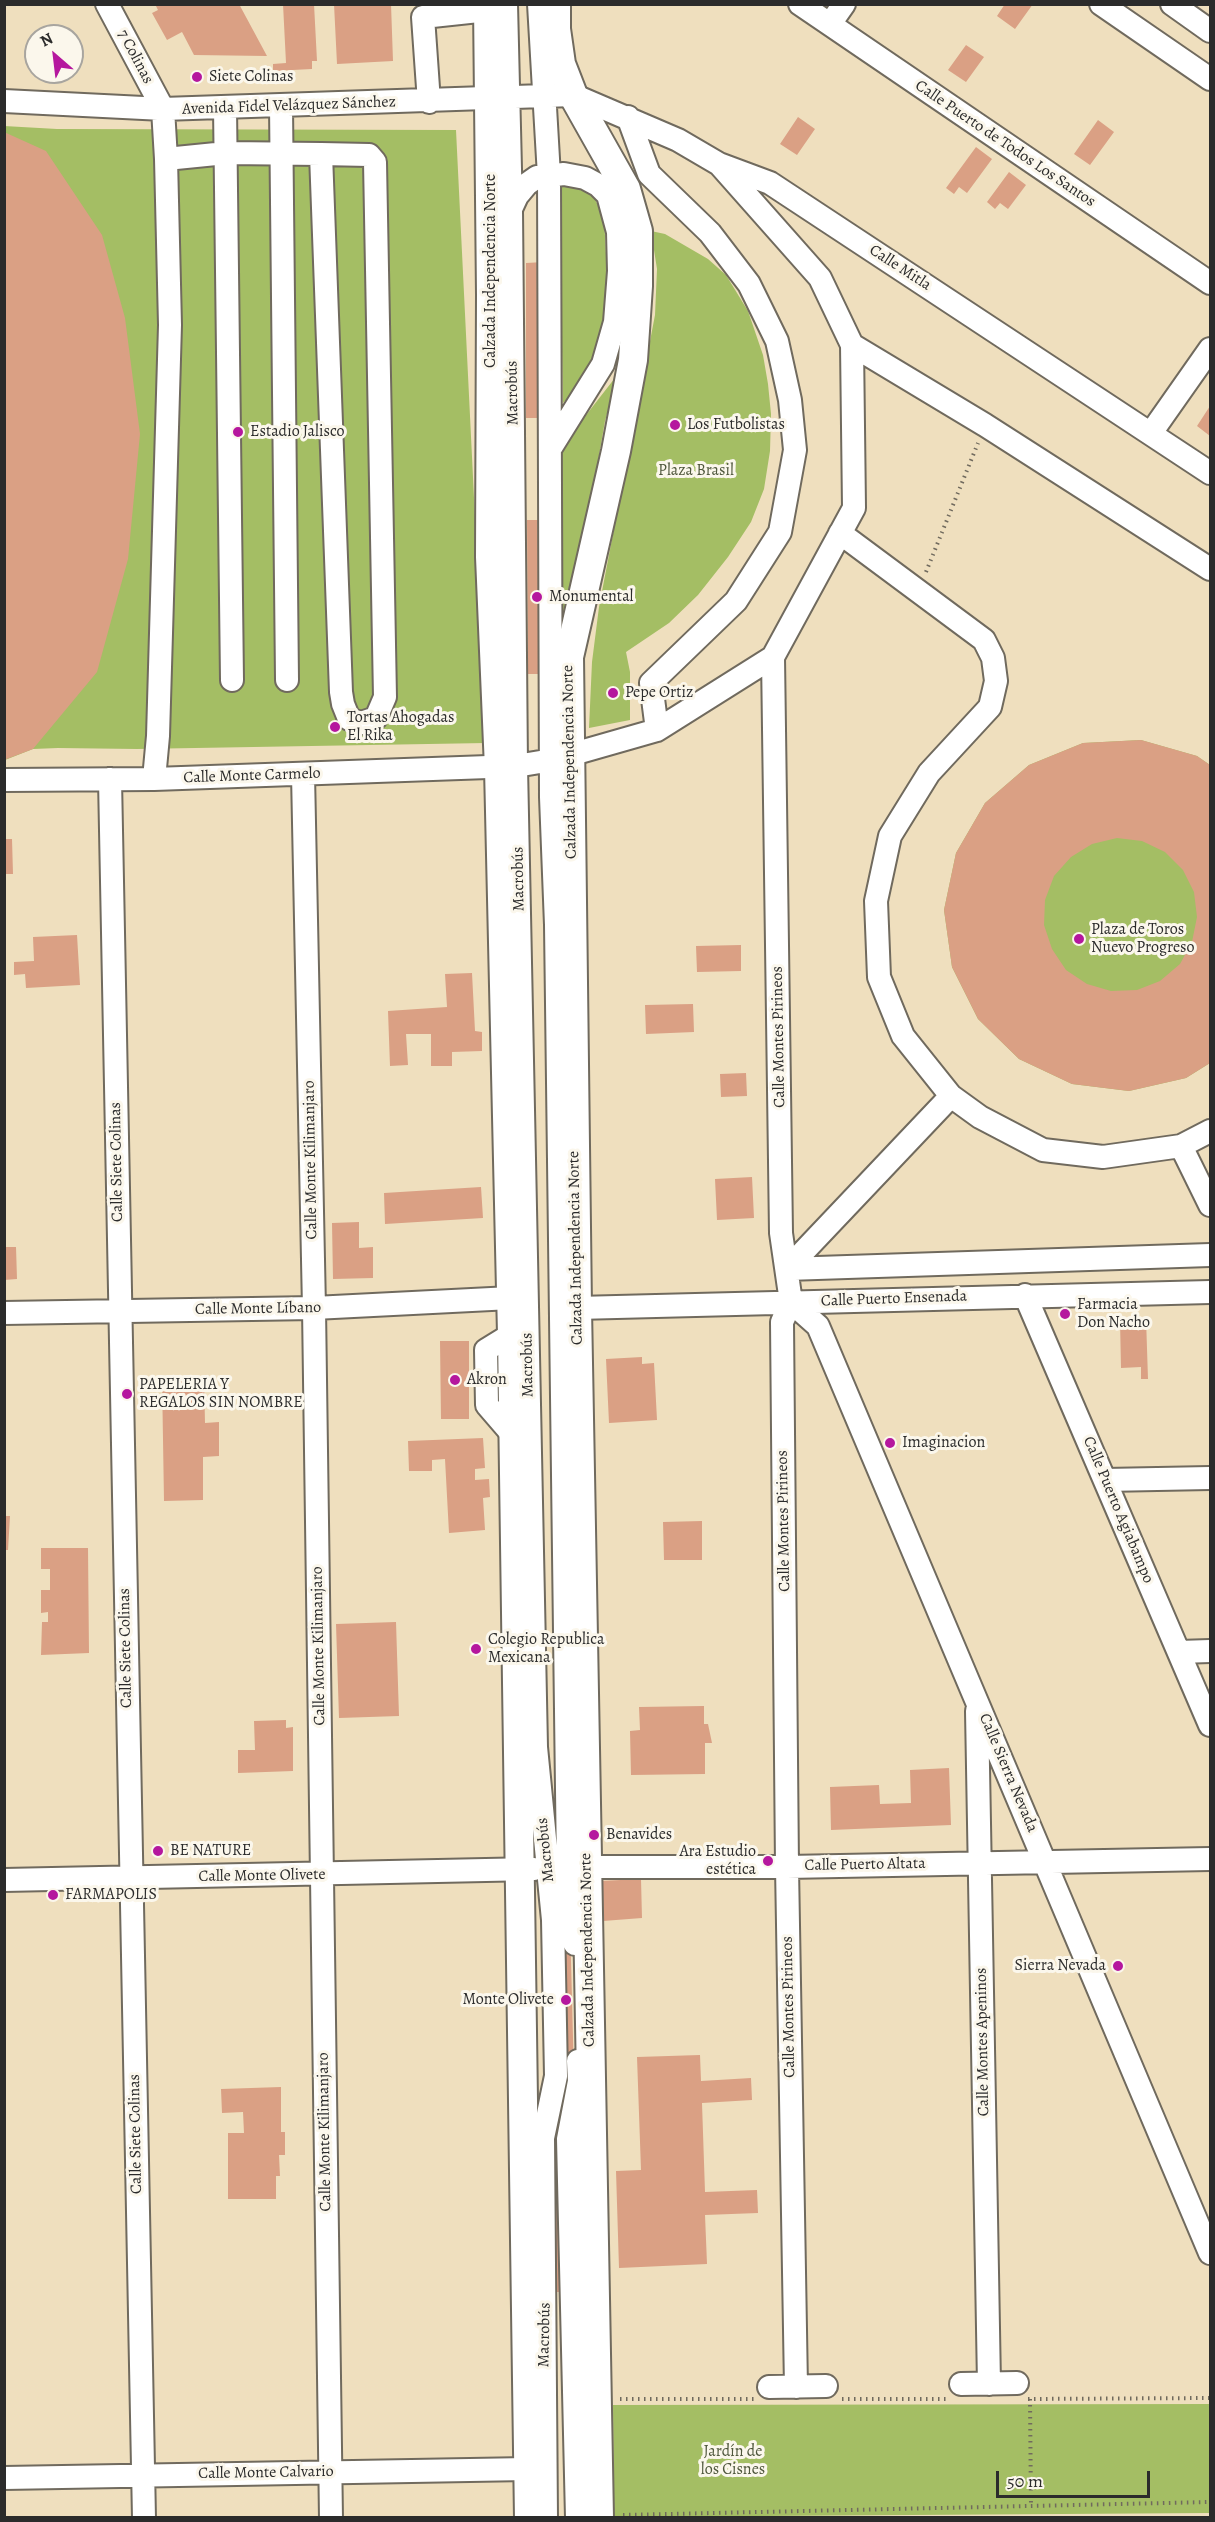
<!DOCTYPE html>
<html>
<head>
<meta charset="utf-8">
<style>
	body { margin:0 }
	#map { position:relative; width:1215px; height:2522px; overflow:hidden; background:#efdfbe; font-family:Alegreya,serif }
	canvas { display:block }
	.frame { position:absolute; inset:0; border:6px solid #2b2b2b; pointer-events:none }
	.north { position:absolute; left:24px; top:24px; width:60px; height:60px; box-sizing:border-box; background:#fbf7ec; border:2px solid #a8a59f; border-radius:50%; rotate:332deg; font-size:16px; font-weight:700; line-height:24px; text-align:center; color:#2b2b2b }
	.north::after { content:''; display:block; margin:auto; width:21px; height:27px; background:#b5179e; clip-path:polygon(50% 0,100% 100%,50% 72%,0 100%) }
	.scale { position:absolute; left:996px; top:2471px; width:154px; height:27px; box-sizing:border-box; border:3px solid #2b2b2b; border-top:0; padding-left:8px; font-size:18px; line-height:21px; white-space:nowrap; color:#2b2b2b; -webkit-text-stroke:4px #fbf7ec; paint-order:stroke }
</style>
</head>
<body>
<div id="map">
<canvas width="1215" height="2522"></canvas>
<div class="frame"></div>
<div class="north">N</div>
<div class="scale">50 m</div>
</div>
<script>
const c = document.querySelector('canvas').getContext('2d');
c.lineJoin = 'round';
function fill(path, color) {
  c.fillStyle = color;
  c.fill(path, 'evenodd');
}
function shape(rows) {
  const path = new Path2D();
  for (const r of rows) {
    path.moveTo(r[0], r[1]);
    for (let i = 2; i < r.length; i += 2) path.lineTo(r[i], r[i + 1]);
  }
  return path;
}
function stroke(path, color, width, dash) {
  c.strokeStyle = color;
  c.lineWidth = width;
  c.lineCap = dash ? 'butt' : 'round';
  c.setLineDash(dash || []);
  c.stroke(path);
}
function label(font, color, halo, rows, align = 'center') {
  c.font = font + ' Alegreya,serif';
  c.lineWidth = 6;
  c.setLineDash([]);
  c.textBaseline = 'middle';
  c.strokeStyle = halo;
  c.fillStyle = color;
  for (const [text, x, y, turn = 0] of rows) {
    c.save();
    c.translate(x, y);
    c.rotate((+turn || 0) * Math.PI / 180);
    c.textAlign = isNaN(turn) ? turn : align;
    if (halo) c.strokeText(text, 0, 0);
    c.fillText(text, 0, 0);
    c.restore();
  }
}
const green = shape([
	[4,126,57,129,456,130,486,743,137,749,58,748,33,749,5,760],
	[576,184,593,195,604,218,608,289,598,353,571,395,563,403,559,186],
	[651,231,665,234,708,259,726,275,748,311,763,355,768,384,771,414,770,451,764,489,751,522,728,557,698,595,669,623,626,652,630,672,630,720,589,728,592,662,599,607,655,315,657,269],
	[618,374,605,421,578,576,563,631,558,456,583,419],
	[1141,740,1197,756,1210,765,1210,1063,1186,1078,1129,1091,1072,1084,1019,1059,978,1019,952,967,944,910,956,853,985,803,1029,765,1083,743],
	[1210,2404,1210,2513,614,2517,613,2405]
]);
const building = shape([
	[155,4,239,4,267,56,194,55,182,32,167,40,152,13,158,10],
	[283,4,314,4,317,61,312,61,312,69,273,71,273,64,286,63],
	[334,4,391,4,393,61,337,64],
	[1005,4,1033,4,1015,29,997,16],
	[966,45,984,57,966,82,948,70],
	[798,117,815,129,797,155,780,144],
	[1098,120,1114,132,1090,165,1074,154],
	[4,132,46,151,102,235,125,318,140,434,128,559,97,672,33,749,4,760],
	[976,147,992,159,967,193,959,187,954,194,946,188],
	[1009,172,1026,185,1008,209,1000,203,995,209,987,202],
	[544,262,546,418,526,418,526,263],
	[1210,406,1210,436,1197,426],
	[527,520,546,520,547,674,528,674],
	[1141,740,1197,756,1210,765,1210,1063,1186,1078,1129,1091,1072,1084,1019,1059,978,1019,952,967,944,910,956,853,985,803,1029,765,1083,743],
	[1117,838,1142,841,1165,852,1183,870,1194,892,1197,917,1192,942,1180,964,1160,981,1137,990,1111,991,1087,984,1066,970,1052,949,1044,925,1045,900,1054,876,1071,857,1092,844],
	[4,839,12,839,13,874,4,874],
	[77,935,80,985,26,988,25,974,14,975,14,962,34,961,33,937],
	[741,945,741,971,697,972,696,946],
	[472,973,475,1031,482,1032,482,1051,452,1052,452,1066,431,1066,431,1034,406,1034,408,1065,390,1066,388,1011,447,1007,445,974],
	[693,1004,694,1032,646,1034,645,1005],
	[746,1073,747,1096,721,1097,720,1074],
	[752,1177,754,1218,717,1220,715,1179],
	[481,1187,483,1218,385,1224,384,1193],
	[359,1222,359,1248,373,1247,373,1278,333,1279,332,1223],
	[4,1247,16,1247,17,1279,4,1280],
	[1146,1318,1148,1379,1141,1379,1141,1367,1121,1368,1120,1320],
	[440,1341,469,1341,469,1419,441,1419],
	[642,1357,642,1364,654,1363,657,1420,609,1423,606,1359],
	[204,1377,205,1423,219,1422,219,1456,203,1457,203,1500,164,1501,162,1378],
	[483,1438,485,1468,475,1469,475,1480,489,1479,490,1497,483,1498,485,1530,449,1533,445,1459,432,1460,432,1471,409,1471,408,1441],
	[4,1516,10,1516,8,1550,4,1550],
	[702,1521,702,1560,664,1560,663,1522],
	[41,1548,88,1548,89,1653,41,1655,42,1622,48,1622,48,1612,41,1613,41,1590,50,1590,50,1569,41,1569],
	[396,1622,399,1716,339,1718,336,1624],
	[704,1706,704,1724,708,1724,712,1743,705,1743,705,1774,631,1775,630,1731,640,1730,639,1707],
	[286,1720,286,1728,293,1727,293,1771,238,1773,238,1750,255,1750,254,1721],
	[949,1768,951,1825,831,1830,830,1787,879,1785,880,1804,911,1803,910,1770],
	[641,1879,642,1918,603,1921,600,1881],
	[570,1923,574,2076,561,2076,558,1924],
	[700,2055,701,2081,751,2078,752,2100,702,2103,705,2192,757,2190,758,2213,705,2215,707,2264,619,2268,616,2171,641,2170,637,2057],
	[281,2087,281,2132,285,2132,285,2155,279,2155,280,2176,276,2176,276,2199,228,2199,228,2133,244,2133,243,2112,222,2113,221,2089],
	[565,2138,567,2292,555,2292,552,2139]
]);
const path = shape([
	[926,572,978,443],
	[620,2399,754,2399],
	[842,2399,949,2399],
	[1028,2399,1210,2398],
	[1030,2399,1031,2507],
	[623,2515,1210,2502]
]);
const minor = shape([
	[107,4,163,109,166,159,170,325,158,736,154,779],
	[506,4,511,210,516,766,536,1747,553,1920,556,2076,543,2138,546,2518],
	[539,4,549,176,551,797,556,925,568,1867,575,1944],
	[800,4,1210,283],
	[1101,4,1210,79],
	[1172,4,1210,31],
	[830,24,844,4],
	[4,101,163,109,573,95,678,140,719,164,770,183,1210,473],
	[429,102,423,17,488,10],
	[281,106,287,680],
	[225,107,232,680],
	[628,117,649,174,710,233,749,284,777,341,790,400,795,450,780,532,736,601,651,683,657,730],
	[166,159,226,153,321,154,341,692,343,704,349,719,361,723,376,718,385,697,375,162,369,155,321,154],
	[511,209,517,196,527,184,537,177,564,174,585,178,598,185,608,195,618,232,619,271,615,322,603,364,552,446],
	[852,345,985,425,1210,569],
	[1151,433,1210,349],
	[840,533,984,640,993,658,996,681,990,707,929,773,890,836,876,901,879,977,903,1036,951,1096,980,1117,1043,1150,1103,1157,1181,1146,1210,1131],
	[773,657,781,1233,791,1302,782,1322,787,1867,796,2387],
	[303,774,314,1308,331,2518],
	[110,779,144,2518],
	[4,780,154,779,516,766,552,760,657,730,773,657,854,508,852,345,820,278,719,164],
	[1181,1146,1210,1205],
	[787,1269,1210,1255],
	[787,1269,951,1096],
	[1025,1295,1210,1725],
	[791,1302,818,1326,1210,2253],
	[577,1308,1210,1292],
	[4,1313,314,1308,511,1298],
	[512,1334,486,1350,487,1405,512,1434],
	[1105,1480,1210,1478],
	[1179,1652,1210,1651],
	[977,1711,989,2384],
	[570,1867,787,1867,1210,1859],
	[4,1880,534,1869],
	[961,2384,1017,2383],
	[769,2387,826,2386],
	[4,2478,528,2469],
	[577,2518,568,2139,579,2081,578,2061]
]);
const major = shape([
	[488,4,491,295,490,557,499,768,512,1334,529,2518],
	[556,4,556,29,561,64,573,95,626,189,638,231,638,286,633,360,616,451,569,657,577,1308,599,2518]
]);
const markers = [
	[197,77,6,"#b5179e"],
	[675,425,6,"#b5179e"],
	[238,432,6,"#b5179e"],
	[537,597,6,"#b5179e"],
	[613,693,6,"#b5179e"],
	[335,727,6,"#b5179e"],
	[1079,939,6,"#b5179e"],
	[1065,1314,6,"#b5179e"],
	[455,1380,6,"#b5179e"],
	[127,1394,6,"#b5179e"],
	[890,1443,6,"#b5179e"],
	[476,1649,6,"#b5179e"],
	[594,1835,6,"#b5179e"],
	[158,1851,6,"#b5179e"],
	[768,1861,6,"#b5179e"],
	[53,1895,6,"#b5179e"],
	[1118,1966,6,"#b5179e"],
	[566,2000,6,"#b5179e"]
];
const streetNames = [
	["7 Colinas",135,57,62],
	["Avenida Fidel Velázquez Sánchez",289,106,-2],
	["Calle Puerto de Todos Los Santos",1005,144,34],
	["Calle Mitla",900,268,33],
	["Calzada Independencia Norte",491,271,-90],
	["Macrobús",513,393,-91],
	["Calzada Independencia Norte",570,762,-91],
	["Calle Monte Carmelo",252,776,-2],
	["Macrobús",519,879,-91],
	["Calle Montes Pirineos",779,1037,-91],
	["Calle Monte Kilimanjaro",311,1160,-91],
	["Calle Siete Colinas",117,1162,-91],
	["Calzada Independencia Norte",576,1248,-91],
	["Calle Puerto Ensenada",894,1299,-2],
	["Calle Monte Líbano",258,1309,-1],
	["Macrobús",528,1365,-91],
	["Calle Puerto Agiabampo",1118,1510,67],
	["Calle Montes Pirineos",784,1521,-91],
	["Calle Monte Kilimanjaro",319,1646,-91],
	["Calle Siete Colinas",126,1648,-91],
	["Calle Sierra Nevada",1008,1773,67],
	["Macrobús",546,1850,-96],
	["Calle Puerto Altata",865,1865,-1],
	["Calle Monte Olivete",262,1876,-1],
	["Calzada Independencia Norte",588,1950,-91],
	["Calle Montes Pirineos",789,2007,-91],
	["Calle Montes Apeninos",983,2042,-91],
	["Calle Monte Kilimanjaro",325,2132,-91],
	["Calle Siete Colinas",136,2134,-91],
	["Macrobús",545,2335,-89],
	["Calle Monte Calvario",266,2473,-1]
];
const poiNames = [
	["Siete Colinas",209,77],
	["Los Futbolistas",687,425],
	["Estadio Jalisco",250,432],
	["Monumental",549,597],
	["Pepe Ortiz",625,693],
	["Tortas Ahogadas",347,718],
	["El Rika",347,736],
	["Plaza de Toros",1091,930],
	["Nuevo Progreso",1091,948],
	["Farmacia",1077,1305],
	["Don Nacho",1077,1323],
	["Akron",467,1380],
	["PAPELERIA Y",139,1385],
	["REGALOS SIN NOMBRE",139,1403],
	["Imaginacion",902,1443],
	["Colegio Republica",488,1640],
	["Mexicana",488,1658],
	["Benavides",606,1835],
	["BE NATURE",170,1851],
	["Ara Estudio",756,1852,"right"],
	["estética",756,1870,"right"],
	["FARMAPOLIS",65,1895],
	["Sierra Nevada",1106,1966,"right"],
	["Monte Olivete",554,2000,"right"]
];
const parkNames = [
	["Plaza Brasil",696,471],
	["Jardín de",733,2452],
	["los Cisnes",733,2470]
];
fill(green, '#a4be64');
fill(building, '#daa084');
stroke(minor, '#706a5e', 26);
stroke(major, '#706a5e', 32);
stroke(path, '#706a5e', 4, [1.5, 4.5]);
stroke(minor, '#fff', 22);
stroke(major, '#fff', 28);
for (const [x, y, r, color] of markers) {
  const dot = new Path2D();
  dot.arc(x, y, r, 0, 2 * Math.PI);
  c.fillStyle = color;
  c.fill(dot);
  stroke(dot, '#fbf7ec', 2);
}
label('16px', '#2b2b2b', '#fbf7ec', streetNames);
label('16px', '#2b2b2b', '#fbf7ec', poiNames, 'left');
label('16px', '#4f573c', '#fbf7ec', parkNames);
</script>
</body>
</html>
